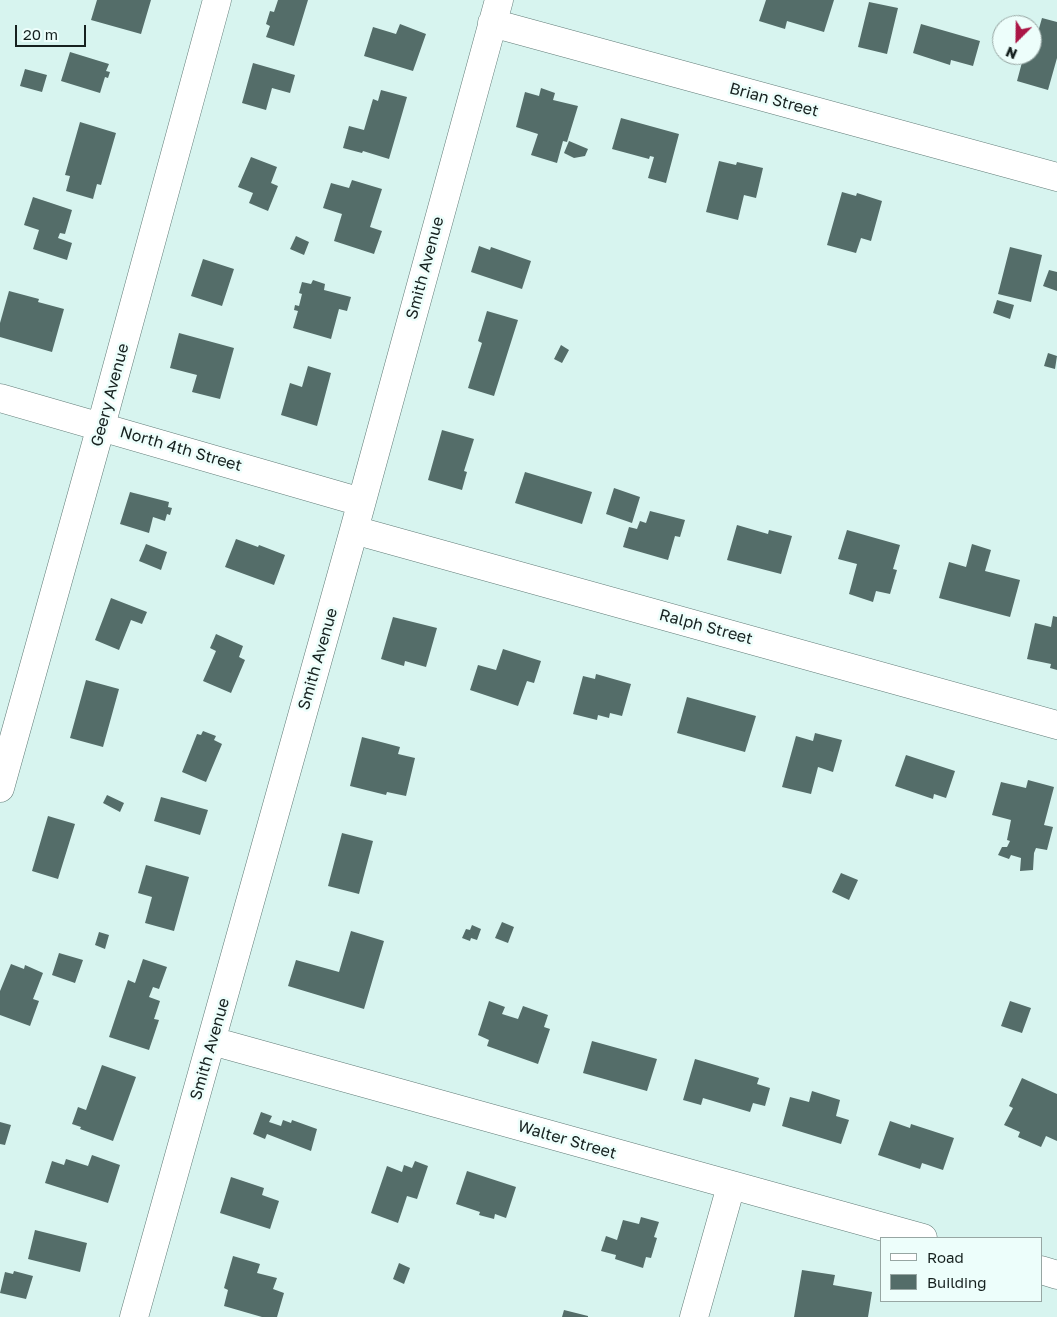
<!DOCTYPE html>
<html>
<head>
<meta charset="utf-8">
<style>
	body { margin:0 }
	#map { position:relative; width:1057px; height:1317px; overflow:hidden; background:#d7f4ef; font-family:"Golos Text",sans-serif }
	canvas { display:block }
	.legend { position:absolute; left:880px; top:1237px; width:162px; height:65px; box-sizing:border-box; background:#edfefb; border:1px solid #97a6a3; margin:0; padding:6px 9px; list-style:none; font-size:15px; color:#16211f }
	.legend li { display:flex; align-items:center; gap:10px; height:25px }
	.legend b { width:25px; border:1px solid #97a6a3 }
	.north { position:absolute; left:992px; top:15px; width:50px; height:50px; box-sizing:border-box; background:#edfefb; border:1px solid #97a6a3; border-radius:50%; rotate:203deg; font-size:14px; font-weight:700; line-height:20px; text-align:center; color:#16211f }
	.north::after { content:''; display:block; margin:auto; width:18px; height:22px; background:#ab1646; clip-path:polygon(50% 0,100% 100%,50% 72%,0 100%) }
	.scale { position:absolute; left:15px; top:25px; width:71px; height:22px; box-sizing:border-box; border:2px solid #16211f; border-top:0; padding-left:6px; font-size:15px; line-height:18px; white-space:nowrap; color:#16211f; -webkit-text-stroke:4px #edfefb; paint-order:stroke }
</style>
</head>
<body>
<div id="map">
<canvas width="1057" height="1317"></canvas>
<ul class="legend">
<li><b style="height:6px;background:#fff"></b>Road</li>
<li><b style="height:14px;background:#546d69"></b>Building</li>
</ul>
<div class="north">N</div>
<div class="scale">20 m</div>
</div>
<script>
const c = document.querySelector('canvas').getContext('2d');
c.lineJoin = 'round';
function fill(path, color) {
  c.fillStyle = color;
  c.fill(path, 'evenodd');
}
function shape(rows) {
  const path = new Path2D();
  for (const r of rows) {
    path.moveTo(r[0], r[1]);
    for (let i = 2; i < r.length; i += 2) path.lineTo(r[i], r[i + 1]);
  }
  return path;
}
function stroke(path, color, width, dash) {
  c.strokeStyle = color;
  c.lineWidth = width;
  c.lineCap = dash ? 'butt' : 'round';
  c.setLineDash(dash || []);
  c.stroke(path);
}
function label(font, color, halo, rows, align = 'center') {
  c.font = font + ' "Golos Text",sans-serif';
  c.lineWidth = 5;
  c.setLineDash([]);
  c.textBaseline = 'middle';
  c.strokeStyle = halo;
  c.fillStyle = color;
  for (const [text, x, y, turn = 0] of rows) {
    c.save();
    c.translate(x, y);
    c.rotate((+turn || 0) * Math.PI / 180);
    c.textAlign = isNaN(turn) ? turn : align;
    if (halo) c.strokeText(text, 0, 0);
    c.fillText(text, 0, 0);
    c.restore();
  }
}
const building = shape([
	[97,0,151,0,141,34,91,20],
	[278,0,308,0,294,46,266,37,270,26,266,24,270,11,274,12],
	[766,0,834,0,824,32,787,21,785,29,759,21],
	[869,2,898,8,887,54,858,47],
	[1042,18,1057,22,1057,58,1048,90,1017,81,1024,55,1032,55,1032,30,1038,32],
	[400,24,426,34,413,71,364,56,373,27,396,34],
	[921,24,980,41,973,66,951,60,950,65,913,53],
	[70,52,109,64,106,71,110,72,108,78,105,77,100,93,61,81],
	[253,63,295,75,290,93,272,88,266,110,242,103],
	[25,69,47,75,42,92,20,86],
	[541,88,555,93,553,100,578,106,567,142,563,141,557,163,531,155,538,134,516,127,525,92,539,96],
	[381,90,407,97,389,159,363,151,362,153,343,148,349,126,364,130,373,99,378,101],
	[621,118,679,134,666,183,648,178,654,157,650,156,649,159,612,149],
	[80,122,116,133,101,185,97,184,93,199,66,191,70,176,65,175],
	[569,141,588,149,585,156,574,158,564,153],
	[251,157,277,167,271,183,278,186,268,211,249,203,253,193,238,187],
	[719,161,736,165,737,162,763,168,756,198,744,195,738,220,706,212],
	[352,180,382,189,370,227,382,231,374,254,334,241,342,214,323,208,331,183,349,188],
	[842,192,856,196,857,193,882,201,871,241,861,238,856,253,827,245],
	[33,197,72,210,65,234,60,233,58,238,72,243,67,260,33,249,39,230,24,225],
	[296,236,309,242,304,255,290,249],
	[479,246,490,250,491,247,531,261,522,289,471,272],
	[1010,247,1042,255,1031,302,998,294],
	[203,259,234,269,222,306,191,296],
	[1049,270,1057,272,1057,291,1043,286],
	[313,280,325,284,324,290,351,297,347,311,339,309,331,339,293,328,298,311,294,310,295,305,299,306,302,294,299,293,302,282,311,284],
	[9,291,39,299,38,302,64,309,52,352,0,337,0,323],
	[997,300,1014,305,1010,319,993,313],
	[487,311,518,320,494,396,468,388,482,343,478,341],
	[179,333,234,348,220,399,192,392,197,375,170,368],
	[561,345,569,350,562,363,554,359],
	[1048,353,1057,356,1055,369,1044,366],
	[308,366,331,373,317,426,281,415,290,383,302,387],
	[442,430,474,439,464,471,467,472,462,490,428,480],
	[525,472,592,492,582,524,515,503],
	[614,488,640,497,632,523,606,514],
	[130,492,169,502,168,507,172,508,170,515,167,514,165,521,153,517,149,533,120,524],
	[650,511,685,520,680,537,675,536,668,560,623,547,629,527,637,529,640,521,646,523],
	[737,525,768,534,769,530,792,536,781,574,727,560],
	[847,530,900,545,893,569,897,570,890,594,876,591,873,602,849,594,857,564,838,559],
	[236,539,258,547,259,545,285,555,274,585,225,567],
	[146,544,167,552,161,570,139,561],
	[972,544,991,550,985,571,1020,580,1010,617,939,598,949,562,966,567],
	[111,598,147,612,142,624,131,620,119,650,95,640],
	[1053,616,1057,617,1057,670,1050,668,1051,664,1027,659,1035,623,1051,627],
	[393,617,437,628,426,667,405,661,404,666,381,659],
	[216,634,243,646,239,657,245,660,231,693,203,681,216,651,210,648],
	[503,649,541,661,534,683,527,681,518,706,470,690,478,665,496,670],
	[596,674,631,684,622,716,610,713,609,718,598,715,597,720,573,714,583,676,595,679],
	[86,680,119,689,103,747,70,738],
	[687,697,756,716,745,752,677,733],
	[203,731,216,736,214,740,222,744,206,782,182,772,197,734,201,735],
	[815,733,842,740,833,772,818,767,811,794,782,787,796,736,813,741],
	[362,737,400,747,398,754,415,758,406,796,387,792,386,795,350,786],
	[906,755,955,771,946,798,934,794,933,799,895,786],
	[1028,780,1054,787,1044,825,1053,827,1047,850,1036,848,1034,853,1033,870,1020,871,1021,858,1011,855,1009,859,998,855,1002,847,1007,847,1010,841,1007,840,1011,820,992,815,1001,782,1026,788],
	[107,795,124,803,120,812,103,803],
	[161,797,208,810,200,835,154,821],
	[48,816,75,824,58,879,32,871],
	[342,833,373,841,359,894,328,886],
	[146,865,189,877,174,931,145,923,152,897,138,893],
	[841,873,858,880,849,900,832,892],
	[502,922,514,927,508,943,495,938],
	[472,925,481,929,477,940,471,938,470,941,462,938,466,929,470,930],
	[351,931,384,941,364,1009,288,986,296,960,339,972],
	[99,932,109,935,105,949,95,945],
	[59,953,83,960,75,983,52,975],
	[143,959,167,967,159,989,153,987,149,997,160,1001,154,1019,159,1020,149,1050,109,1037,128,980,135,983],
	[11,964,24,969,25,965,43,973,33,999,39,1001,30,1026,0,1015,0,991],
	[489,1001,505,1007,502,1014,518,1019,523,1006,548,1015,544,1027,550,1029,538,1064,487,1046,489,1040,478,1035],
	[1010,1001,1031,1008,1022,1033,1001,1026],
	[592,1041,657,1059,647,1091,583,1073],
	[695,1059,759,1078,757,1084,770,1088,765,1106,753,1103,750,1112,703,1098,701,1105,683,1100],
	[102,1065,136,1077,113,1141,80,1129,81,1127,72,1124,78,1107,86,1110],
	[1022,1078,1057,1094,1057,1141,1046,1136,1041,1147,1018,1137,1020,1132,1004,1125,1013,1108,1009,1106],
	[812,1091,840,1100,836,1116,849,1120,841,1144,782,1126,790,1097,809,1102],
	[261,1112,272,1116,269,1122,281,1126,283,1120,291,1123,292,1120,317,1129,311,1151,267,1134,265,1139,253,1134],
	[890,1121,910,1128,911,1124,954,1138,943,1170,922,1163,920,1169,878,1155],
	[0,1122,11,1125,5,1145,0,1144],
	[92,1155,120,1165,108,1203,45,1183,52,1161,64,1165,66,1159,88,1166],
	[415,1161,428,1166,417,1199,407,1196,398,1223,371,1213,387,1166,402,1172,404,1165,412,1168],
	[467,1171,516,1187,506,1218,495,1214,494,1219,479,1215,480,1212,456,1204],
	[231,1177,264,1188,262,1195,279,1201,270,1229,220,1213],
	[641,1217,659,1222,654,1237,657,1238,651,1258,646,1257,643,1268,615,1259,616,1255,601,1251,606,1236,617,1240,623,1220,639,1224],
	[35,1230,87,1243,80,1272,28,1259],
	[233,1256,260,1264,257,1273,277,1278,273,1289,284,1293,277,1317,262,1317,224,1306,228,1290,224,1288],
	[399,1263,410,1268,404,1284,393,1279],
	[802,1270,835,1275,833,1285,872,1292,868,1317,794,1317],
	[14,1271,33,1276,26,1299,0,1293,5,1272,13,1274],
	[564,1310,588,1316,588,1317,562,1317]
]);
const minor = shape([
	[492,23,1057,177],
	[0,398,361,502],
	[354,530,1057,725],
	[0,788,101,426,217,0],
	[212,1041,923,1238],
	[1041,1270,1057,1275],
	[134,1317,354,530,499,0],
	[694,1317,731,1186]
]);
const streetNames = [
	["Brian Street",774,100,15],
	["Smith Avenue",425,268,-75],
	["Geery Avenue",110,395,-75],
	["North 4th Street",181,449,16],
	["Ralph Street",706,627,15],
	["Smith Avenue",318,659,-74],
	["Smith Avenue",210,1049,-74],
	["Walter Street",567,1140,16]
];
fill(building, '#546d69');
stroke(minor, '#627c78', 29);
stroke(minor, '#fff', 28);
label('16px', '#16211f', '#edfefb', streetNames);
</script>
</body>
</html>
